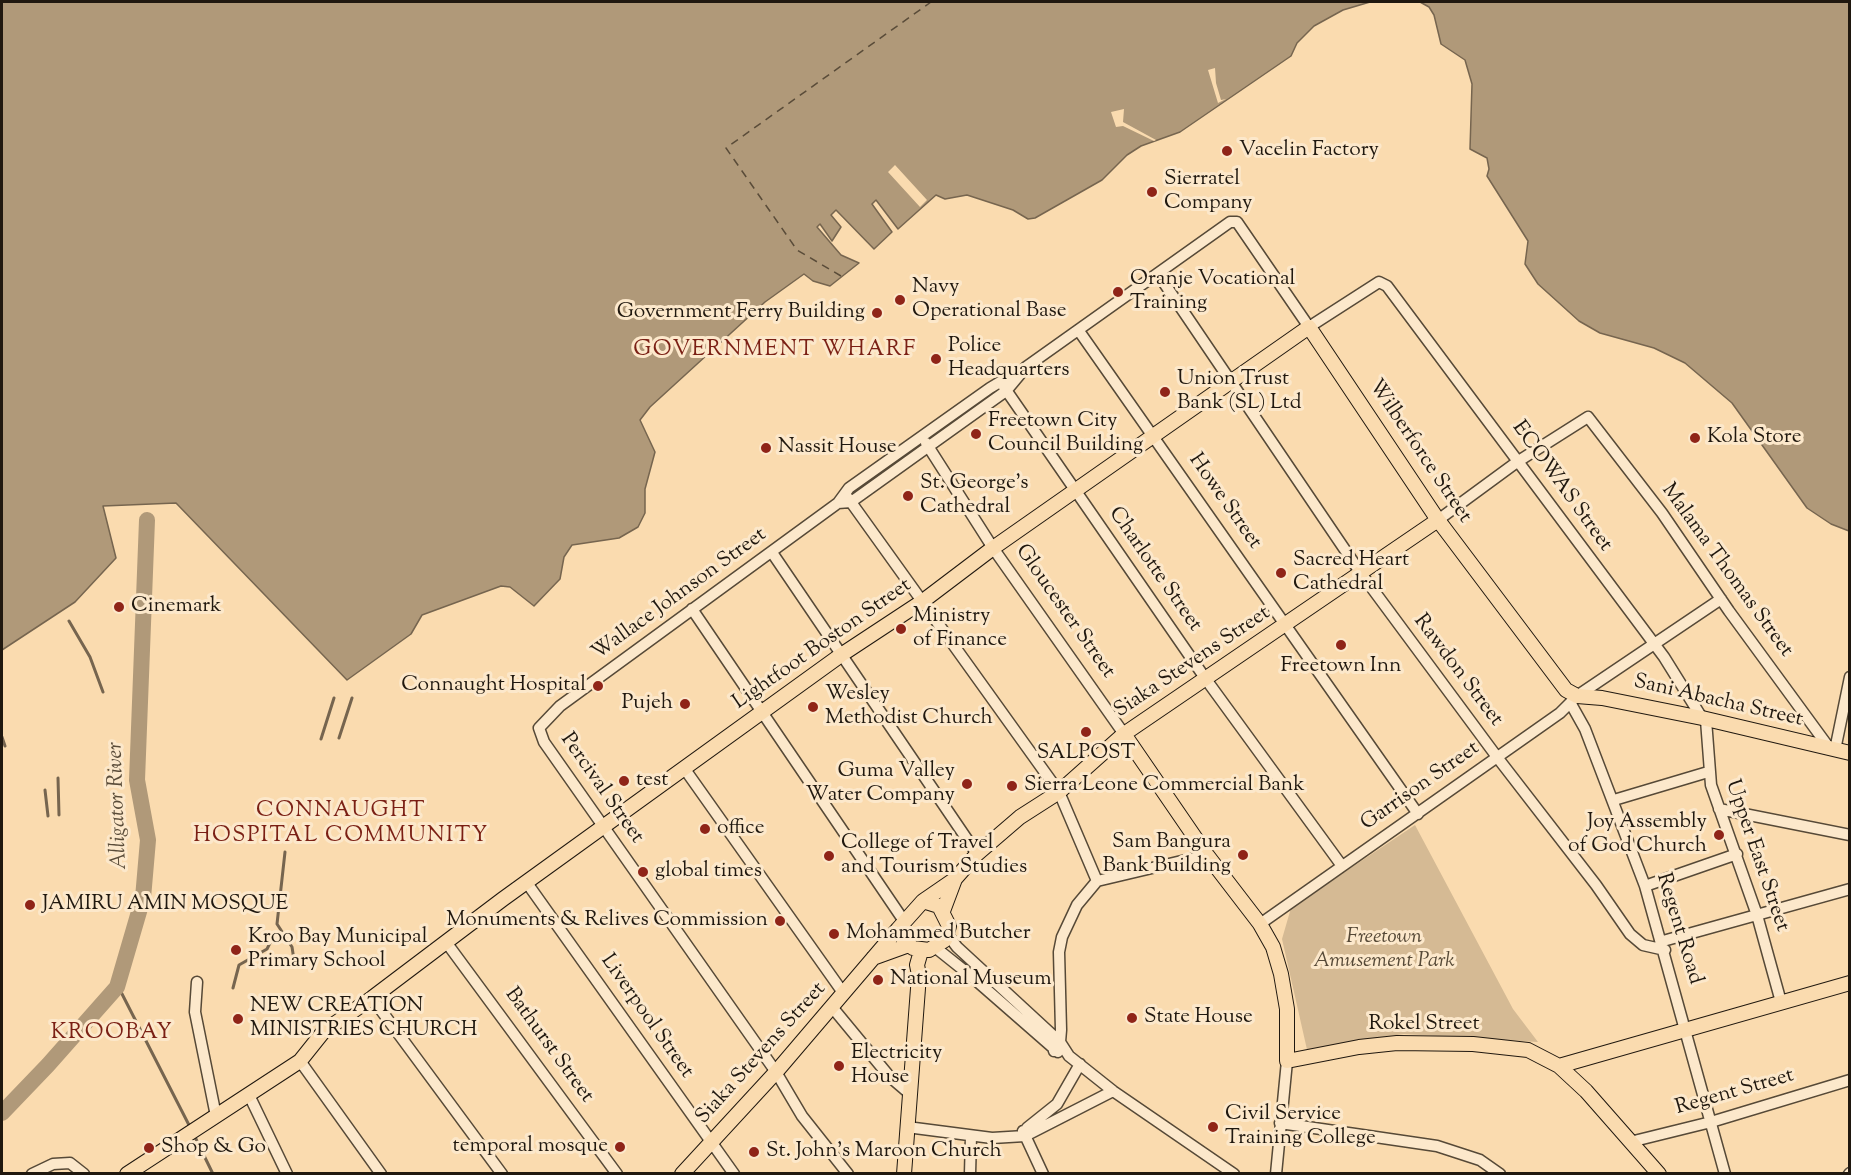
<!DOCTYPE html>
<html>
<head>
<meta charset="utf-8">
<style>
	body { margin:0 }
	#map { position:relative; width:1851px; height:1175px; overflow:hidden; background:#fadbaf; font-family:"Sorts Mill Goudy",serif }
	canvas { display:block }
	.frame { position:absolute; inset:0; border:3px solid #20180f; pointer-events:none }
</style>
</head>
<body>
<div id="map">
<canvas width="1851" height="1175"></canvas>
<div class="frame"></div>
</div>
<script>
const c = document.querySelector('canvas').getContext('2d');
c.lineJoin = 'round';
function fill(path, color) {
  c.fillStyle = color;
  c.fill(path, 'evenodd');
}
function shape(rows) {
  const path = new Path2D();
  for (const r of rows) {
    path.moveTo(r[0], r[1]);
    for (let i = 2; i < r.length; i += 2) path.lineTo(r[i], r[i + 1]);
  }
  return path;
}
function stroke(path, color, width, dash) {
  c.strokeStyle = color;
  c.lineWidth = width;
  c.lineCap = dash ? 'butt' : 'round';
  c.setLineDash(dash || []);
  c.stroke(path);
}
function label(font, color, halo, rows, align = 'center') {
  c.font = font + ' "Sorts Mill Goudy",serif';
  c.lineWidth = 6;
  c.setLineDash([]);
  c.textBaseline = 'middle';
  c.strokeStyle = halo;
  c.fillStyle = color;
  for (const [text, x, y, turn = 0] of rows) {
    c.save();
    c.translate(x, y);
    c.rotate((+turn || 0) * Math.PI / 180);
    c.textAlign = isNaN(turn) ? turn : align;
    if (halo) c.strokeText(text, 0, 0);
    c.fillText(text, 0, 0);
    c.restore();
  }
}
const green = shape([
	[1415,825,1513,1009,1538,1042,1404,1034,1349,1042,1308,1054,1282,939,1291,908]
]);
const water = shape([
	[2,2,1370,2,1343,10,1314,26,1297,43,1291,56,1180,132,1141,146,1127,155,1102,180,1035,218,1028,219,1013,210,967,195,945,199,936,195,898,229,876,200,872,204,892,232,874,249,836,210,831,215,841,227,832,241,820,224,817,227,841,255,859,263,830,286,813,281,804,274,765,302,650,407,640,420,655,452,645,489,645,513,638,527,619,538,572,545,564,557,560,579,534,606,510,587,501,586,422,615,411,634,347,680,176,503,103,506,116,558,75,602,2,650,2,2],
	[1420,2,1849,2,1849,531,1831,524,1807,508,1732,403,1685,363,1654,348,1600,333,1579,321,1538,284,1525,264,1528,241,1487,176,1489,169,1487,158,1470,149,1472,84,1465,60,1441,44,1434,15,1429,7,1420,2]
]);
const pier = shape([
	[1215,68,1216,83,1221,100,1226,99,1218,103,1208,70],
	[1124,109,1123,122,1156,140,1154,141,1123,126,1116,127,1111,112],
	[895,165,927,200,920,207,888,172]
]);
const stream = shape([
	[69,621,90,657,103,692],
	[2,737,5,746],
	[339,738,352,698],
	[321,739,334,698],
	[58,778,59,815],
	[45,790,48,816],
	[285,852,277,924,292,947,294,960],
	[125,959,120,990,191,1129],
	[233,988,239,965,267,949,272,939],
	[194,1135,213,1174]
]);
const river = shape([
	[2,1113,48,1065,117,987,143,898,148,840,137,780,147,520]
]);
const ferry = shape([
	[841,276,797,250,726,148,931,2]
]);
const minor = shape([
	[1158,274,1360,572,1497,757,1596,885,1630,934,1643,945,1665,950],
	[1079,331,1418,814],
	[1004,387,1205,678,1342,866],
	[926,443,993,548,1124,734],
	[848,498,1059,792,1097,881],
	[838,503,851,502,1006,391,1026,367,1230,222,1237,222,1309,327,1379,282,1387,286,1664,657,1702,718],
	[1438,520,1517,462,1588,417,1662,513,1729,611,1830,749],
	[773,554,977,854],
	[692,609,904,921],
	[1571,704,1585,729,1645,886,1725,1174],
	[1706,720,1711,785,1757,915,1781,1002],
	[1835,750,1850,677],
	[684,768,844,994],
	[1614,800,1708,772],
	[1719,809,1850,835],
	[1097,881,1207,855],
	[527,883,734,1174],
	[1645,886,1737,854],
	[1260,924,1560,713,1577,696,1721,599],
	[948,935,957,947,1060,1042,1069,1056,1113,1091,1234,1174],
	[1663,941,1850,889],
	[446,942,617,1174],
	[936,948,971,976,1058,1052],
	[197,982,195,1012,216,1116],
	[372,998,502,1174],
	[832,1007,889,1076,910,1094],
	[1054,1051,1060,1042,1061,1030,1059,952,1062,937,1077,905,1097,881],
	[300,1061,381,1174],
	[249,1095,287,1174],
	[1280,1123,1437,1146,1480,1160,1500,1174],
	[907,1127,992,1138,1025,1136,1113,1091],
	[1027,1128,1057,1104,1080,1064],
	[1023,1131,1043,1174],
	[1630,1142,1711,1122,1850,1080],
	[32,1174,53,1164,70,1163,84,1174],
	[848,1174,802,1116,776,1072,544,742,539,728,560,706,838,503,849,488,990,388,1000,382,1013,382],
	[970,1174,971,1136],
	[1276,1174,1287,1061],
	[1849,1174,1850,1173]
]);
const major = shape([
	[1124,734,1207,855,1260,924,1273,947,1281,974,1287,1009,1287,1061,1359,1047,1397,1043,1473,1044,1528,1050,1559,1066,1586,1091,1659,1174],
	[923,901,939,906,949,926,945,940,929,950,913,948,904,940,898,929,923,901],
	[923,901,955,879],
	[943,911,955,879,977,854,1020,817,1059,792,1124,734,1438,520],
	[873,958,909,945],
	[1559,1066,1850,983],
	[127,1174,300,1061,324,1031,372,998,503,899,841,655,923,601,993,548,1309,327,1438,520,1566,690,1577,696,1602,698,1702,718,1850,753],
	[682,1174,776,1072,898,929],
	[904,1174,919,975,917,965,921,951]
]);
const markers = [
	[1227,151,6,"#8f2418"],
	[1152,192,6,"#8f2418"],
	[1118,292,6,"#8f2418"],
	[900,300,6,"#8f2418"],
	[877,313,6,"#8f2418"],
	[936,359,6,"#8f2418"],
	[1165,392,6,"#8f2418"],
	[976,434,6,"#8f2418"],
	[1695,438,6,"#8f2418"],
	[766,448,6,"#8f2418"],
	[908,496,6,"#8f2418"],
	[1281,573,6,"#8f2418"],
	[119,607,6,"#8f2418"],
	[901,629,6,"#8f2418"],
	[1341,645,6,"#8f2418"],
	[598,686,6,"#8f2418"],
	[685,704,6,"#8f2418"],
	[813,707,6,"#8f2418"],
	[1086,732,6,"#8f2418"],
	[624,781,6,"#8f2418"],
	[967,784,6,"#8f2418"],
	[1012,786,6,"#8f2418"],
	[705,829,6,"#8f2418"],
	[1719,835,6,"#8f2418"],
	[1243,855,6,"#8f2418"],
	[829,856,6,"#8f2418"],
	[643,872,6,"#8f2418"],
	[30,905,6,"#8f2418"],
	[780,921,6,"#8f2418"],
	[834,934,6,"#8f2418"],
	[236,950,6,"#8f2418"],
	[878,980,6,"#8f2418"],
	[1132,1018,6,"#8f2418"],
	[238,1019,6,"#8f2418"],
	[839,1066,6,"#8f2418"],
	[1213,1127,6,"#8f2418"],
	[620,1147,6,"#8f2418"],
	[149,1148,6,"#8f2418"],
	[754,1152,6,"#8f2418"]
];
const poiNames = [
	["Vacelin Factory",1239,151],
	["Sierratel",1164,180],
	["Company",1164,204],
	["Oranje Vocational",1130,280],
	["Training",1130,304],
	["Navy",912,288],
	["Operational Base",912,312],
	["Government Ferry Building",865,313,"right"],
	["Police",948,347],
	["Headquarters",948,371],
	["Union Trust",1177,380],
	["Bank (SL) Ltd",1177,404],
	["Freetown City",988,422],
	["Council Building",988,446],
	["Kola Store",1707,438],
	["Nassit House",778,448],
	["St. George's",920,484],
	["Cathedral",920,508],
	["Sacred Heart",1293,561],
	["Cathedral",1293,585],
	["Cinemark",131,607],
	["Ministry",913,617],
	["of Finance",913,641],
	["Freetown Inn",1341,667,"center"],
	["Connaught Hospital",586,686,"right"],
	["Wesley",825,695],
	["Methodist Church",825,719],
	["Pujeh",673,704,"right"],
	["SALPOST",1086,754,"center"],
	["Guma Valley",955,772,"right"],
	["Water Company",955,796,"right"],
	["test",636,781],
	["Sierra Leone Commercial Bank",1024,786],
	["Joy Assembly",1707,823,"right"],
	["of God Church",1707,847,"right"],
	["office",717,829],
	["Sam Bangura",1231,843,"right"],
	["Bank Building",1231,867,"right"],
	["College of Travel",841,844],
	["and Tourism Studies",841,868],
	["global times",655,872],
	["JAMIRU AMIN MOSQUE",42,905],
	["Monuments & Relives Commission",768,921,"right"],
	["Mohammed Butcher",846,934],
	["Kroo Bay Municipal",248,938],
	["Primary School",248,962],
	["National Museum",890,980],
	["NEW CREATION",250,1007],
	["MINISTRIES CHURCH",250,1031],
	["State House",1144,1018],
	["Electricity",851,1054],
	["House",851,1078],
	["Civil Service",1225,1115],
	["Training College",1225,1139],
	["temporal mosque",608,1147,"right"],
	["Shop & Go",161,1148],
	["St. John's Maroon Church",766,1152]
];
const streetNames = [
	["Wilberforce Street",1419,452,56],
	["ECOWAS Street",1561,487,54],
	["Howe Street",1224,502,55],
	["Charlotte Street",1154,570,55],
	["Malama Thomas Street",1726,571,54],
	["Wallace Johnson Street",680,595,-36],
	["Gloucester Street",1064,612,55],
	["Lightfoot Boston Street",823,645,-35],
	["Siaka Stevens Street",1193,663,-34],
	["Rawdon Street",1457,671,53],
	["Sani Abacha Street",1718,702,13],
	["Garrison Street",1421,787,-35],
	["Percival Street",601,789,55],
	["Upper East Street",1756,856,71],
	["Regent Road",1678,929,73],
	["Liverpool Street",646,1017,55],
	["Rokel Street",1424,1025],
	["Bathurst Street",548,1046,54],
	["Siaka Stevens Street",762,1054,-48],
	["Regent Street",1735,1093,-16]
];
const parkNames = [
	["Freetown",1384,938],
	["Amusement Park",1384,962]
];
const neighbourhoodNames = [
	["GOVERNMENT WHARF",775,351],
	["CONNAUGHT",341,812],
	["HOSPITAL COMMUNITY",341,837],
	["KROOBAY",112,1034]
];
const waterNames = [
	["Alligator River",119,806,-92]
];
fill(green, '#d5ba94');
fill(water, '#b09979');
stroke(water, '#76654f', 1.5);
fill(pier, '#fadbaf');
stroke(stream, '#76654f', 3);
stroke(river, '#b09979', 16);
stroke(ferry, '#5a4c39', 1.5, [8, 6]);
stroke(minor, '#564937', 13);
stroke(major, '#20180f', 16);
stroke(minor, '#fce8cb', 10);
stroke(major, '#fadbaf', 14);
for (const [x, y, r, color] of markers) {
  const dot = new Path2D();
  dot.arc(x, y, r, 0, 2 * Math.PI);
  c.fillStyle = color;
  c.fill(dot);
  stroke(dot, '#fce8cb', 2);
}
label('21px', '#20180f', '#fce8cb', poiNames, 'left');
label('21px', '#20180f', '#fce8cb', streetNames);
label('italic 21px', '#564937', '#fce8cb', parkNames);
c.letterSpacing = '1.5px';
label('22px', '#7a1f14', '#fce8cb', neighbourhoodNames);
c.letterSpacing = '0px';
label('italic 22px', '#5a4c39', '#fce8cb', waterNames);
</script>
</body>
</html>
